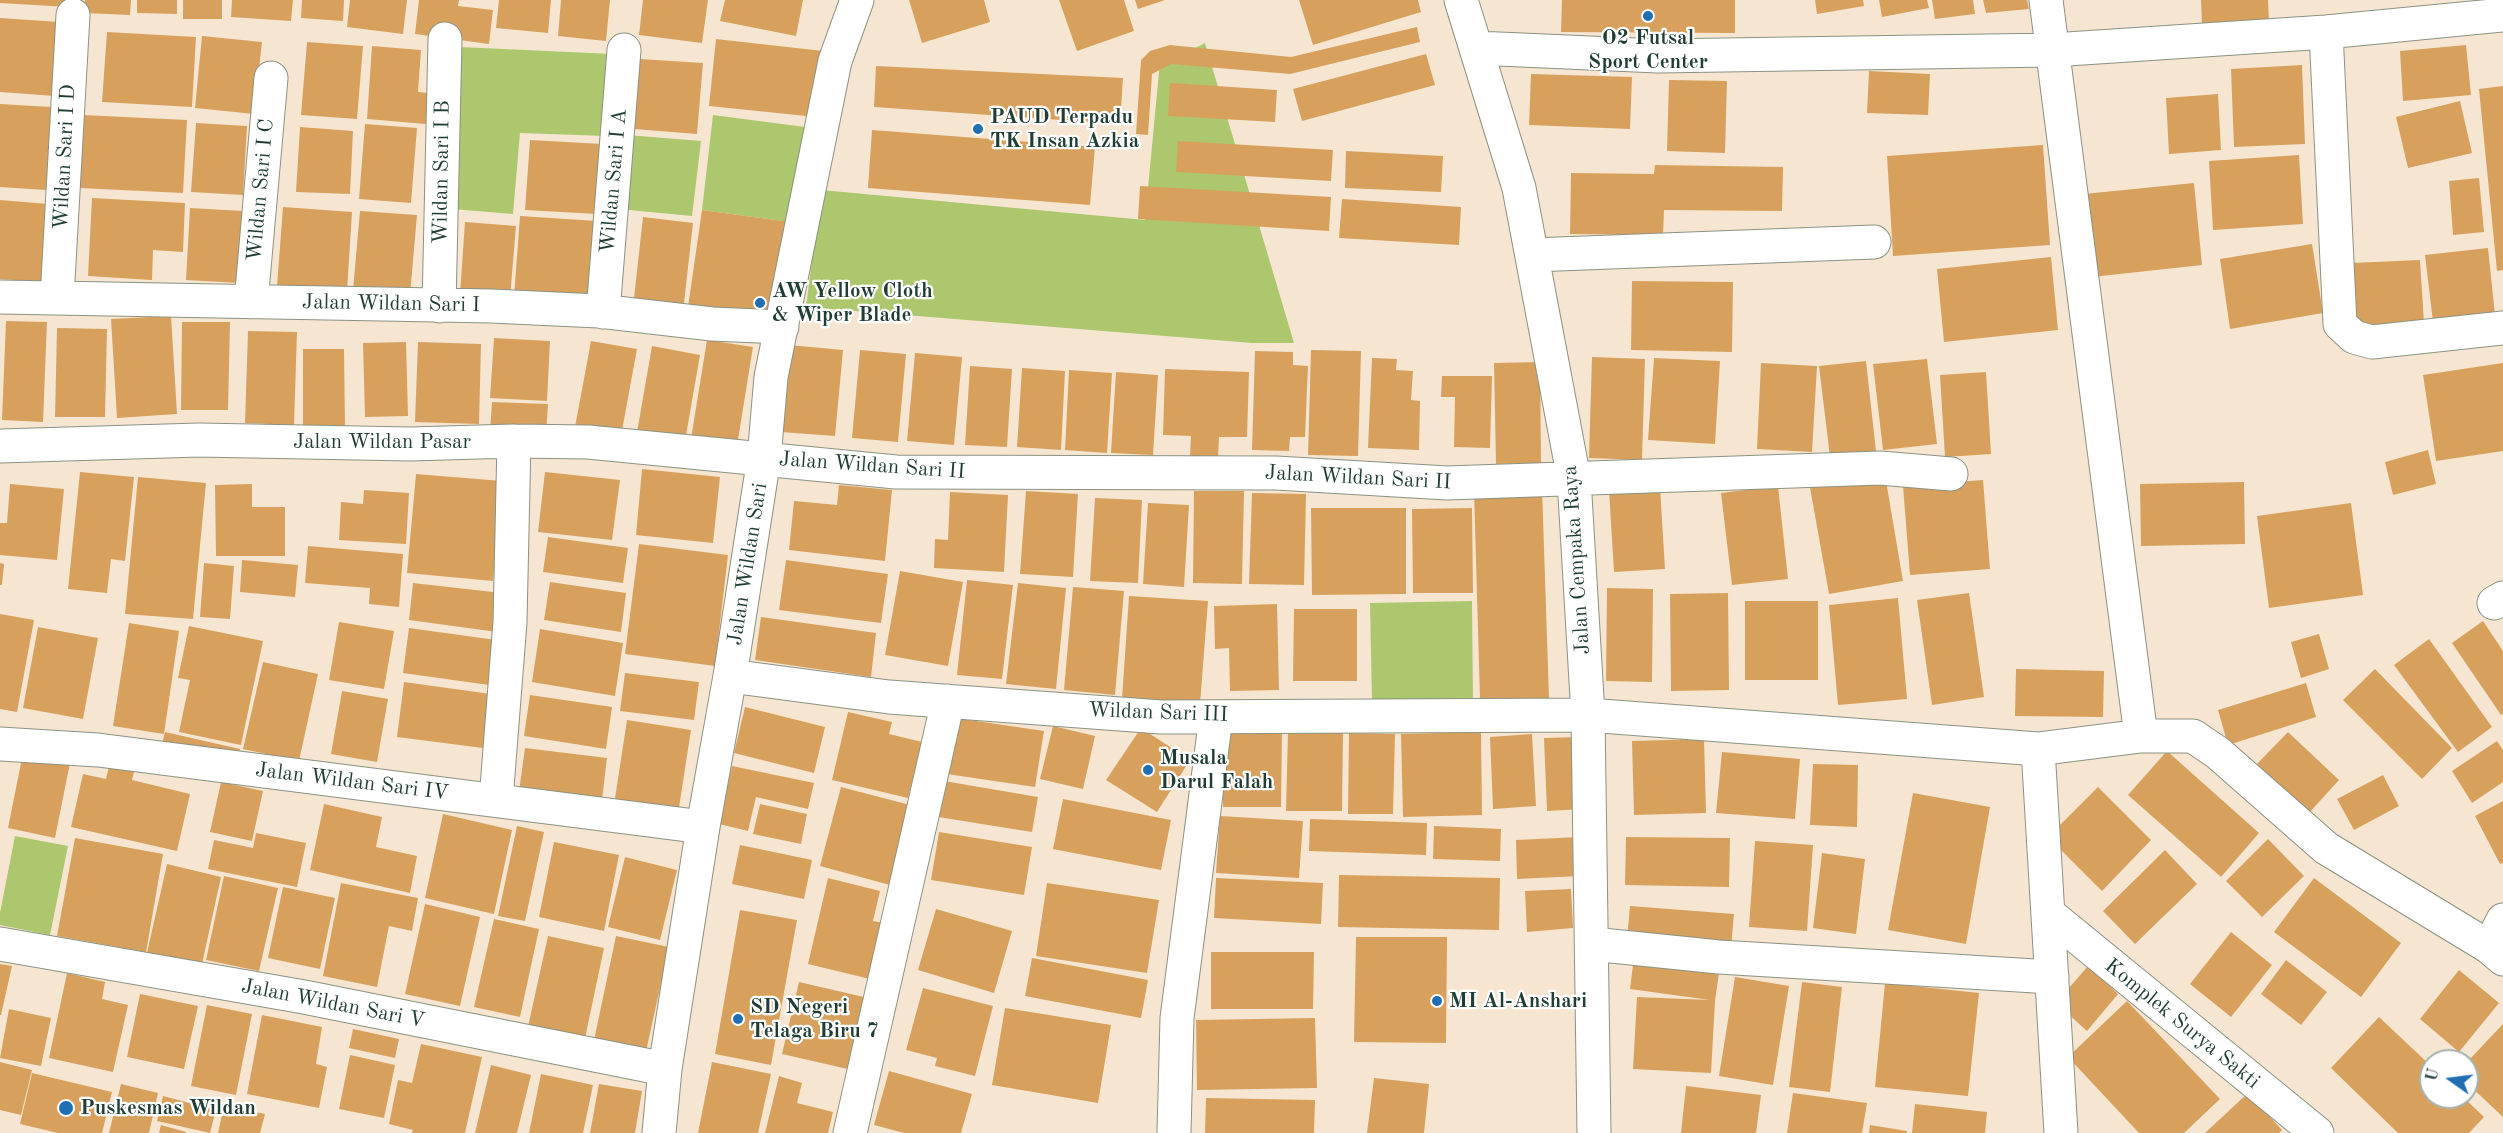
<!DOCTYPE html>
<html>
<head>
<meta charset="utf-8">
<style>
	body { margin:0 }
	#map { position:relative; width:2503px; height:1133px; overflow:hidden; background:#f6e6d1; font-family:"Old Standard TT",serif }
	canvas { display:block }
	.north { position:absolute; left:2419px; top:1049px; width:60px; height:60px; box-sizing:border-box; background:#fff; border:2px solid #a5b1ae; border-radius:50%; rotate:284deg; font-size:16px; font-weight:700; line-height:24px; text-align:center; color:#1f3d34 }
	.north::after { content:''; display:block; margin:auto; width:21px; height:27px; background:#1f6fb2; clip-path:polygon(50% 0,100% 100%,50% 72%,0 100%) }
</style>
</head>
<body>
<div id="map">
<canvas width="2503" height="1133"></canvas>
<div class="north">U</div>
</div>
<script>
const c = document.querySelector('canvas').getContext('2d');
c.lineJoin = 'round';
function fill(path, color) {
  c.fillStyle = color;
  c.fill(path, 'evenodd');
}
function shape(rows) {
  const path = new Path2D();
  for (const r of rows) {
    path.moveTo(r[0], r[1]);
    for (let i = 2; i < r.length; i += 2) path.lineTo(r[i], r[i + 1]);
  }
  return path;
}
function stroke(path, color, width, dash) {
  c.strokeStyle = color;
  c.lineWidth = width;
  c.lineCap = dash ? 'butt' : 'round';
  c.setLineDash(dash || []);
  c.stroke(path);
}
function label(font, color, halo, rows, align = 'center') {
  c.font = font + ' "Old Standard TT",serif';
  c.lineWidth = 4.5;
  c.setLineDash([]);
  c.textBaseline = 'middle';
  c.strokeStyle = halo;
  c.fillStyle = color;
  for (const [text, x, y, turn = 0] of rows) {
    c.save();
    c.translate(x, y);
    c.rotate((+turn || 0) * Math.PI / 180);
    c.textAlign = isNaN(turn) ? turn : align;
    if (halo) c.strokeText(text, 0, 0);
    c.fillText(text, 0, 0);
    c.restore();
  }
}
const green = shape([
	[1205,43,1294,343,1252,343,806,307,821,190,1145,220,1161,51,1184,54],
	[460,47,612,54,607,136,520,133,513,214,452,209],
	[713,115,805,127,790,222,702,210],
	[627,135,701,141,692,216,619,209],
	[1472,601,1473,700,1372,701,1370,603],
	[15,836,68,846,50,935,0,925,0,913]
]);
const building = shape([
	[0,0,69,0,68,7,0,3],
	[85,0,131,0,130,15,84,13],
	[137,0,177,0,177,14,137,13],
	[183,0,222,0,222,19,183,19],
	[232,0,293,0,291,21,231,17],
	[302,0,344,0,343,21,301,18],
	[350,0,407,0,403,34,347,27],
	[419,0,459,0,458,6,493,10,489,44,415,34],
	[499,0,551,0,548,33,496,28],
	[561,0,610,0,606,41,558,36],
	[643,0,708,0,702,43,639,35],
	[725,0,803,0,796,36,720,21],
	[909,0,984,0,990,22,922,43],
	[1059,0,1124,0,1134,31,1077,51],
	[1135,0,1165,0,1138,9],
	[1299,0,1418,0,1421,12,1313,45],
	[1562,0,1735,0,1735,33,1561,32],
	[1815,0,1863,0,1864,6,1817,14],
	[1879,0,1927,0,1929,8,1882,17],
	[1932,0,1973,0,1975,14,1935,19],
	[1983,0,2027,0,2029,9,1986,13],
	[2201,0,2268,0,2269,21,2202,24],
	[0,18,59,22,55,96,0,92],
	[1417,27,1420,42,1290,74,1171,64,1152,74,1148,135,1136,134,1141,60,1150,51,1170,45,1291,57],
	[107,32,196,37,192,107,102,102],
	[202,36,262,42,254,114,195,108],
	[716,39,823,51,816,117,709,106],
	[307,42,363,46,357,119,301,115],
	[2466,45,2471,95,2403,101,2400,51],
	[372,46,421,50,418,92,429,93,426,124,367,119],
	[1426,54,1435,85,1302,121,1293,89],
	[640,59,703,63,697,134,634,129],
	[2302,65,2305,144,2234,147,2231,69],
	[876,66,1123,78,1120,124,874,107],
	[1869,71,1930,74,1928,115,1867,113],
	[1531,74,1632,77,1630,129,1529,125],
	[1669,80,1727,81,1725,153,1667,151],
	[1170,83,1277,90,1275,122,1168,116],
	[2503,86,2503,270,2497,271,2479,89],
	[2218,94,2221,150,2169,154,2166,98],
	[2460,101,2472,153,2408,168,2396,117],
	[0,104,51,107,46,190,0,187],
	[83,115,187,120,183,193,80,188],
	[196,123,247,126,243,195,191,192],
	[365,124,417,128,411,203,359,199],
	[300,127,353,131,350,194,296,192],
	[872,130,1095,147,1090,205,868,188],
	[530,140,602,144,597,214,525,210],
	[1178,141,1333,150,1331,181,1176,172],
	[2043,145,2050,245,1893,256,1887,156],
	[1346,151,1443,156,1441,192,1345,188],
	[2299,155,2303,224,2213,230,2209,161],
	[1655,165,1783,167,1782,211,1664,210,1663,235,1570,234,1571,173,1654,174],
	[2479,178,2484,232,2453,235,2449,181],
	[2194,183,2202,265,2092,277,2084,194],
	[1140,186,1331,197,1329,231,1138,219],
	[92,198,185,203,183,252,153,250,152,280,88,276],
	[1342,199,1461,207,1459,245,1339,238],
	[0,200,49,204,42,282,0,279],
	[283,207,352,212,347,291,277,286],
	[190,208,243,211,239,283,186,280],
	[702,210,790,222,777,319,688,307],
	[360,211,417,215,410,295,353,290],
	[520,216,597,221,591,302,514,297],
	[643,217,693,223,683,312,633,307],
	[465,222,516,226,510,298,460,294],
	[2312,244,2323,313,2230,329,2220,259],
	[2488,248,2495,315,2433,322,2425,255],
	[2051,257,2058,330,1944,342,1937,269],
	[2420,260,2424,323,2355,326,2351,263],
	[1632,281,1733,282,1732,352,1631,350],
	[171,316,177,414,117,418,111,319],
	[6,321,47,322,43,422,2,420],
	[182,322,230,322,228,410,181,410],
	[57,328,107,329,105,417,55,417],
	[248,331,297,332,294,425,245,423],
	[494,338,550,341,547,401,490,398],
	[707,340,753,347,736,452,690,445],
	[591,341,637,349,621,436,575,427],
	[406,342,408,416,365,417,363,343],
	[418,342,481,344,479,424,415,422],
	[789,345,843,350,835,436,781,432],
	[652,346,700,355,684,447,636,438],
	[303,349,344,349,345,428,303,428],
	[860,350,906,354,898,442,852,438],
	[1311,350,1361,351,1358,456,1308,455],
	[1255,351,1293,352,1293,365,1308,366,1305,437,1290,437,1289,451,1252,450],
	[915,353,962,357,954,445,907,441],
	[1592,357,1645,359,1642,460,1589,458],
	[1372,358,1397,359,1396,370,1413,371,1411,400,1420,401,1419,450,1368,448],
	[1654,358,1720,361,1715,444,1648,440],
	[1927,359,1937,444,1883,450,1873,364],
	[1866,361,1876,451,1830,457,1819,366],
	[1540,362,1541,463,1496,464,1494,363],
	[1761,363,1817,366,1812,452,1757,449],
	[2503,363,2503,451,2436,461,2423,375],
	[970,366,1012,369,1007,447,965,445],
	[1022,368,1065,371,1061,450,1017,447],
	[1165,369,1249,372,1247,437,1219,437,1218,458,1190,457,1191,436,1163,435],
	[1069,370,1112,373,1107,453,1065,450],
	[1116,372,1158,375,1153,455,1111,453],
	[1986,372,1991,454,1945,457,1940,375],
	[1442,376,1492,376,1490,448,1454,447,1455,397,1441,397],
	[492,402,548,404,546,435,490,432],
	[2428,450,2436,484,2393,495,2385,462],
	[642,469,720,477,713,543,636,535],
	[1884,469,1903,581,1829,594,1809,482],
	[80,472,134,477,125,561,111,559,107,593,68,589],
	[545,472,620,480,612,540,538,532],
	[416,474,502,481,493,581,407,573],
	[138,477,206,483,193,619,125,614],
	[1983,480,1990,569,1910,575,1903,486],
	[2244,482,2245,544,2141,546,2140,484],
	[10,484,64,489,57,560,0,555,0,523,7,523],
	[252,484,252,507,285,507,285,556,216,556,215,485],
	[839,485,892,490,885,561,789,550,794,501,837,505],
	[1778,486,1788,579,1732,585,1721,493],
	[1660,487,1665,569,1614,572,1609,490],
	[1542,488,1549,698,1480,700,1474,490],
	[364,490,409,493,406,544,339,540,341,502,363,504],
	[1026,491,1078,494,1073,577,1020,574],
	[1194,491,1244,491,1242,584,1193,583],
	[950,492,1008,495,1004,572,934,568,935,539,948,540],
	[1252,493,1306,494,1304,585,1249,584],
	[1095,498,1142,500,1138,583,1090,581],
	[1148,503,1189,505,1184,587,1143,584],
	[2351,503,2363,595,2269,608,2257,516],
	[1311,508,1406,508,1406,594,1312,595],
	[1472,508,1473,593,1413,593,1412,509],
	[548,537,628,548,623,583,543,572],
	[639,544,728,555,715,666,625,654],
	[308,546,403,554,399,607,369,604,370,588,305,583],
	[242,560,298,565,295,597,240,592],
	[786,560,888,574,881,623,779,610],
	[0,563,4,564,2,585,0,585],
	[204,563,234,566,230,619,200,617],
	[900,571,963,582,948,666,885,655],
	[967,580,1013,585,1002,679,957,675],
	[550,582,626,593,621,632,544,620],
	[413,583,502,593,497,632,409,620],
	[1018,583,1066,588,1056,689,1006,684],
	[1073,587,1124,591,1115,695,1064,690],
	[1607,588,1653,589,1652,682,1606,681],
	[1728,593,1729,690,1671,691,1670,594],
	[1969,593,1984,697,1932,705,1917,600],
	[1129,596,1208,601,1200,704,1122,699],
	[1898,598,1907,699,1838,705,1829,605],
	[1745,601,1818,601,1818,680,1745,680],
	[1277,604,1279,690,1230,691,1229,648,1215,649,1214,606],
	[1294,609,1357,609,1357,681,1293,681],
	[0,614,34,620,17,712,0,709],
	[761,617,876,633,871,677,755,660],
	[2483,621,2503,651,2503,714,2501,715,2452,643],
	[339,622,394,631,384,689,329,680],
	[129,623,179,631,164,734,113,726],
	[189,626,263,641,241,745,179,732,190,680,178,678],
	[38,627,98,638,83,719,23,708],
	[409,628,496,640,489,685,403,673],
	[540,629,623,643,615,696,532,682],
	[2319,634,2329,669,2301,678,2291,642],
	[2429,639,2492,727,2458,752,2394,665],
	[263,662,318,674,299,761,243,749],
	[2016,669,2104,671,2103,717,2015,716],
	[2375,669,2452,748,2422,779,2343,700],
	[625,673,699,682,694,720,620,711],
	[404,682,491,694,483,748,397,737],
	[2306,683,2316,717,2228,745,2218,710],
	[342,691,388,699,377,762,331,754],
	[530,695,612,707,606,749,524,736],
	[745,707,825,727,814,773,734,753],
	[848,712,892,722,889,734,922,742,908,798,832,780],
	[949,717,1044,731,1035,787,940,773],
	[627,720,691,730,678,814,614,805],
	[1053,726,1095,736,1083,789,1040,779],
	[1141,728,1190,760,1157,812,1106,780],
	[1223,728,1282,729,1281,807,1223,807],
	[1288,731,1343,732,1342,811,1286,811],
	[165,732,240,749,237,764,161,748],
	[1481,732,1482,815,1403,817,1401,734],
	[2288,732,2339,780,2309,813,2257,764],
	[1349,733,1395,734,1393,814,1348,814],
	[1532,734,1536,806,1493,809,1490,737],
	[1580,737,1583,809,1547,811,1544,738],
	[1704,739,1706,813,1634,815,1632,741],
	[2497,741,2503,750,2503,782,2472,803,2452,771],
	[525,748,607,758,601,808,518,799],
	[2167,751,2259,833,2221,877,2128,795],
	[1722,752,1800,759,1795,819,1716,813],
	[23,753,70,763,55,838,8,828],
	[1813,764,1858,765,1857,827,1810,825],
	[109,766,134,772,132,780,190,794,177,851,71,827,83,774,106,779],
	[732,766,814,783,808,809,756,797,748,831,719,824],
	[2383,775,2399,806,2354,830,2337,799],
	[944,781,1038,797,1032,832,938,817],
	[221,782,263,791,252,841,210,832],
	[841,787,910,805,890,885,820,866],
	[2098,787,2151,840,2102,891,2048,837],
	[1913,793,1990,807,1966,944,1888,930],
	[1063,799,1171,820,1161,870,1053,849],
	[2503,801,2503,863,2500,864,2475,816],
	[324,804,382,817,376,847,417,856,410,893,310,870],
	[760,804,807,814,801,844,753,834],
	[443,814,512,830,494,914,425,898],
	[1220,816,1303,821,1299,878,1216,873],
	[1310,819,1427,823,1426,855,1309,851],
	[517,826,544,832,525,921,498,916],
	[1434,826,1501,829,1500,861,1433,859],
	[939,832,1032,847,1024,895,931,880],
	[256,833,306,843,297,887,208,869,214,840,253,848],
	[1579,837,1580,876,1517,879,1516,840],
	[1626,837,1730,838,1729,887,1625,885],
	[75,838,163,854,146,952,57,936],
	[2268,839,2304,876,2262,917,2226,881],
	[1755,841,1813,845,1807,931,1749,927],
	[554,842,619,855,604,931,539,917],
	[740,845,812,860,804,899,732,884],
	[2165,850,2197,884,2135,944,2103,911],
	[1822,853,1865,859,1856,934,1813,928],
	[625,857,677,870,660,940,608,927],
	[167,864,221,877,202,964,147,953],
	[1339,875,1500,878,1499,930,1338,927],
	[224,876,278,888,259,971,206,960],
	[828,878,880,891,873,921,884,923,870,979,808,964],
	[1216,878,1323,883,1321,924,1214,918],
	[2314,878,2401,943,2361,997,2274,932],
	[341,883,418,898,412,931,389,926,377,987,323,976],
	[1047,883,1159,900,1147,973,1036,956],
	[283,887,335,898,320,969,268,958],
	[1571,889,1573,928,1527,932,1525,891],
	[425,904,480,917,460,1006,405,994],
	[1630,906,1734,914,1731,947,1627,939],
	[936,909,1012,931,994,993,918,970],
	[740,910,797,920,771,1065,715,1054],
	[494,919,539,929,520,1017,474,1007],
	[2231,932,2272,965,2231,1017,2190,984],
	[548,936,604,948,584,1043,527,1031],
	[616,936,669,947,645,1056,593,1045],
	[1356,937,1447,937,1446,1043,1354,1042],
	[1635,949,1721,959,1715,1001,1711,1073,1633,1069,1637,997,1710,1000,1630,989],
	[1211,952,1314,952,1313,1009,1211,1009],
	[1032,958,1148,980,1141,1018,1025,996],
	[2286,960,2327,992,2301,1025,2261,994],
	[0,964,12,966,1,1015,0,1015],
	[2088,966,2118,994,2087,1031,2056,1003],
	[2459,970,2499,1003,2459,1052,2420,1019],
	[67,973,105,982,102,999,128,1005,113,1072,49,1058],
	[1735,977,1789,986,1773,1085,1719,1076],
	[799,982,868,998,852,1070,782,1054],
	[1802,982,1842,987,1830,1092,1789,1087],
	[1885,983,1979,993,1968,1096,1875,1087],
	[923,988,993,1006,975,1076,935,1066,937,1058,906,1050],
	[140,994,198,1006,184,1069,127,1057],
	[2127,1001,2220,1099,2184,1133,2139,1133,2068,1057],
	[207,1005,252,1014,236,1095,191,1086],
	[1005,1008,1111,1025,1098,1103,992,1085],
	[9,1009,51,1018,41,1066,0,1058],
	[262,1015,322,1027,316,1064,327,1067,319,1108,247,1094],
	[2379,1017,2431,1066,2431,1097,2463,1097,2484,1117,2469,1133,2398,1133,2331,1068],
	[1315,1018,1317,1088,1197,1090,1196,1020],
	[2503,1024,2503,1117,2467,1083,2467,1062],
	[353,1029,399,1039,395,1058,349,1048],
	[421,1044,482,1057,465,1133,412,1133,413,1130,389,1124,398,1080,412,1083],
	[350,1055,395,1065,384,1118,339,1109],
	[0,1062,32,1070,21,1115,0,1110],
	[712,1062,771,1074,758,1133,698,1133],
	[491,1065,531,1075,517,1133,475,1133],
	[889,1071,972,1094,961,1133,904,1133,874,1125],
	[32,1073,112,1092,102,1133,58,1133,20,1124],
	[541,1074,593,1085,583,1133,529,1133],
	[779,1076,802,1083,797,1103,833,1112,828,1133,765,1133],
	[1374,1078,1429,1084,1424,1133,1367,1133],
	[121,1084,158,1093,149,1133,109,1133],
	[599,1084,642,1091,635,1133,590,1133],
	[1686,1086,1761,1095,1756,1133,1681,1133],
	[1793,1093,1867,1103,1862,1133,1787,1133],
	[2248,1093,2282,1130,2279,1133,2205,1133],
	[163,1096,216,1110,210,1133,157,1121],
	[1206,1098,1315,1100,1314,1133,1205,1133],
	[1915,1104,1987,1112,1985,1133,1912,1133],
	[224,1105,265,1114,260,1133,218,1133],
	[161,1125,186,1132,186,1133,159,1133],
	[1870,1125,1907,1131,1907,1133,1869,1133]
]);
const minor = shape([
	[1461,0,1519,188,1574,479,1588,715,1594,1133],
	[2046,0,2141,736],
	[2326,32,2340,324,2354,337,2372,342,2503,328],
	[1476,48,1658,56,2052,50,2326,32,2503,15],
	[1532,255,1874,242],
	[0,297,491,306,599,311,712,324,782,327],
	[57,298,73,15],
	[251,302,271,78],
	[439,306,445,39],
	[603,312,624,50],
	[0,446,199,440,410,444,514,441,588,442,896,472,1276,473,1447,483,1880,468,1951,474],
	[2494,603,2503,598],
	[730,676,889,697,1161,717,1588,715,2038,749,2141,736,2193,736,2218,753,2326,848,2489,947,2503,959],
	[0,744,98,750,703,827],
	[2038,749,2061,1133],
	[496,800,510,622,514,441],
	[2049,914,2317,1133],
	[0,944,304,997,665,1069],
	[1592,944,1719,957,2052,977],
	[2489,947,2503,920],
	[659,1133,665,1069,703,827,730,676,764,458,771,377,835,61,857,0],
	[850,1133,948,701],
	[1174,1133,1177,1018,1216,717]
]);
const markers = [
	[1648,16,6,"#1f6fb2"],
	[978,129,6,"#1f6fb2"],
	[760,303,6,"#1f6fb2"],
	[1148,770,6,"#1f6fb2"],
	[1437,1001,6,"#1f6fb2"],
	[738,1019,6,"#1f6fb2"],
	[66,1108,8,"#1f6fb2"]
];
const poiNames = [
	["O2 Futsal",1648,38,"center"],
	["Sport Center",1648,62,"center"],
	["PAUD Terpadu",990,117],
	["TK Insan Azkia",990,141],
	["AW Yellow Cloth",772,291],
	["& Wiper Blade",772,315],
	["Musala",1160,758],
	["Darul Falah",1160,782],
	["MI Al-Anshari",1449,1001],
	["SD Negeri",750,1007],
	["Telaga Biru 7",750,1031],
	["Puskesmas Wildan",80,1108]
];
const streetNames = [
	["Wildan Sari I D",65,157,-87],
	["Wildan Sari I B",442,172,-89],
	["Wildan Sari I A",614,181,-85],
	["Wildan Sari I C",261,190,-85],
	["Jalan Wildan Sari I",391,304,1],
	["Jalan Wildan Pasar",382,442],
	["Jalan Wildan Sari II",872,466,4],
	["Jalan Wildan Sari II",1358,478,3],
	["Jalan Cempaka Raya",1577,560,-94],
	["Jalan Wildan Sari",748,564,-81],
	["Wildan Sari III",1158,713,2],
	["Jalan Wildan Sari IV",352,782,7],
	["Jalan Wildan Sari V",333,1004,11],
	["Komplek Surya Sakti",2182,1024,39]
];
fill(green, '#acc76d');
fill(building, '#d7a15d');
stroke(minor, '#8a9282', 35);
stroke(minor, '#fff', 33);
for (const [x, y, r, color] of markers) {
  const dot = new Path2D();
  dot.arc(x, y, r, 0, 2 * Math.PI);
  c.fillStyle = color;
  c.fill(dot);
  stroke(dot, '#fff', 2);
}
label('bold 21px', '#1f3d34', '#fff', poiNames, 'left');
label('21px', '#1f3d34', '#fff', streetNames);
</script>
</body>
</html>
